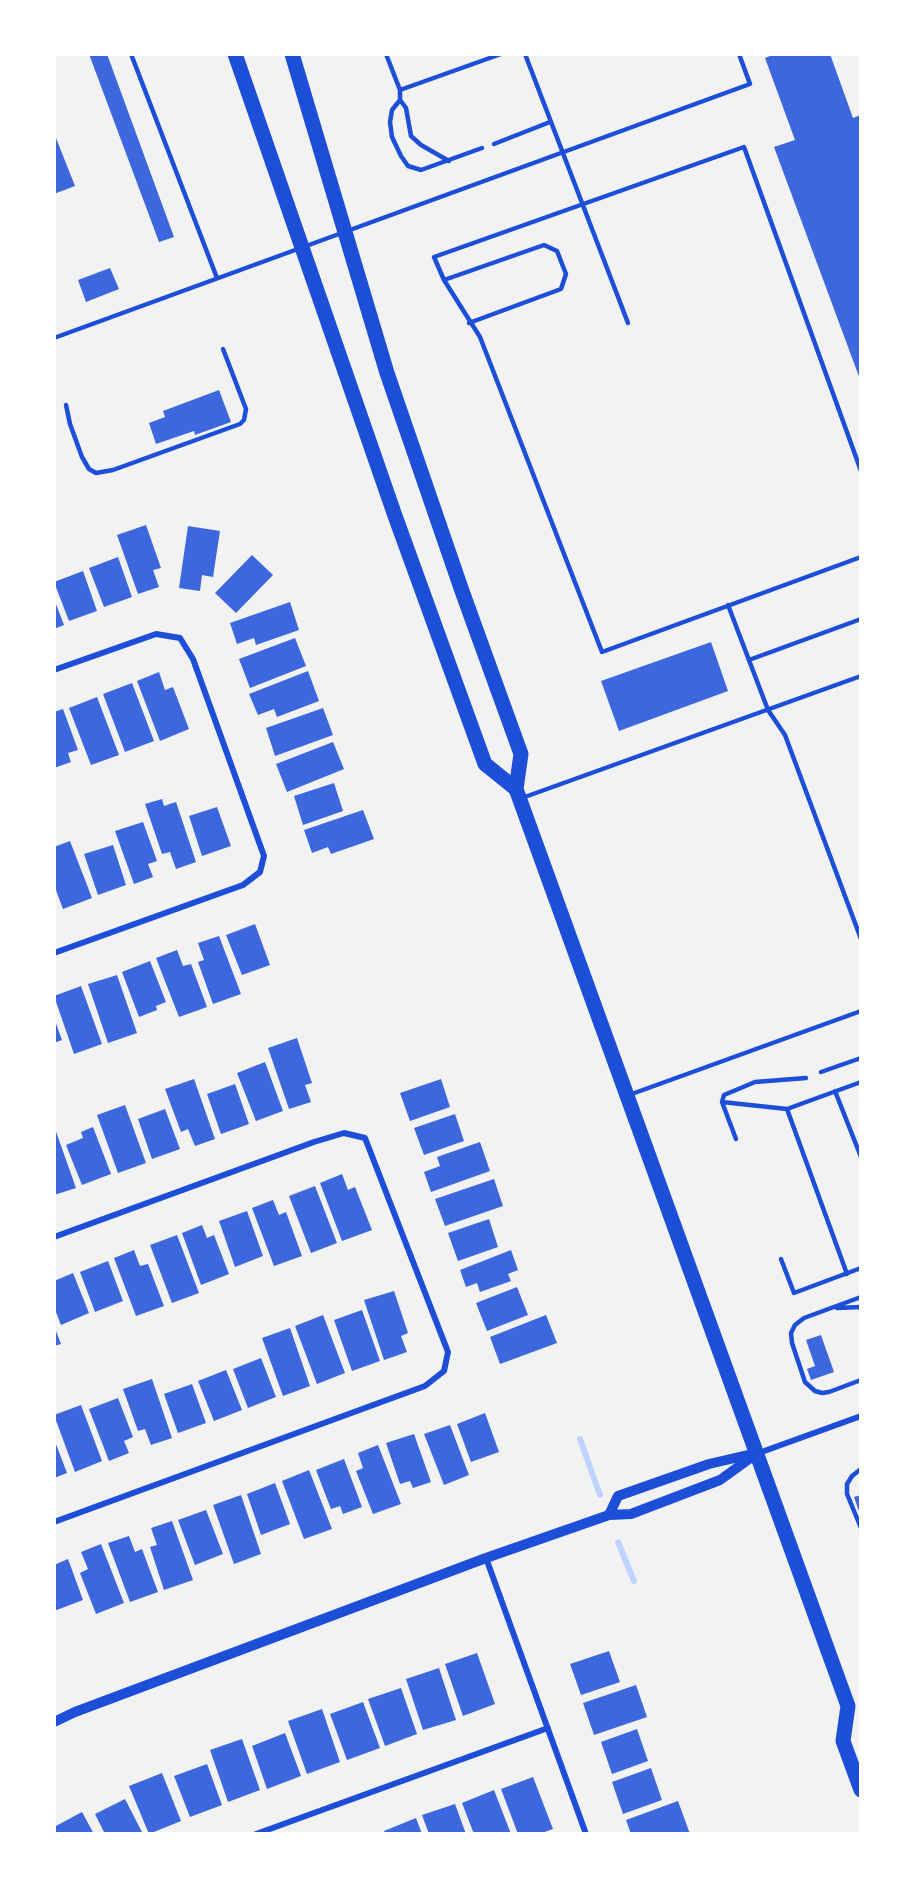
<!DOCTYPE html>
<html>
<head>
<meta charset="utf-8">
<style>
	body { margin:0 }
	#map { position:relative; width:915px; height:1888px; overflow:hidden; background:#f2f2f2; font-family:"Open Sans",sans-serif }
	canvas { display:block }
	.frame { position:absolute; inset:0; border:56px solid #fff; pointer-events:none }
</style>
</head>
<body>
<div id="map">
<canvas width="915" height="1888"></canvas>
<div class="frame"></div>
</div>
<script>
const c = document.querySelector('canvas').getContext('2d');
c.lineJoin = 'round';
function shape(rows) {
  const path = new Path2D();
  for (const r of rows) {
    path.moveTo(r[0], r[1]);
    for (let i = 2; i < r.length; i += 2) path.lineTo(r[i], r[i + 1]);
  }
  return path;
}
function stroke(path, color, width, dash) {
  c.strokeStyle = color;
  c.lineWidth = width;
  c.lineCap = dash ? 'butt' : 'round';
  c.setLineDash(dash || []);
  c.stroke(path);
}
function fill(path, color) {
  c.fillStyle = color;
  c.fill(path, 'evenodd');
}
const stream = shape([
	[580,1439,600,1495],
	[618,1542,634,1581]
]);
const building = shape([
	[89,54,107,54,174,237,159,242],
	[775,54,830,54,853,118,861,115,861,382,774,147,795,140,765,58],
	[54,133,75,186,54,194],
	[110,268,119,289,86,302,78,280],
	[219,390,231,422,195,435,194,431,156,444,149,423,165,417,163,411],
	[146,525,161,568,153,570,159,587,138,594,117,535],
	[188,526,220,531,213,577,202,575,200,591,179,588],
	[252,555,273,575,236,613,215,593],
	[118,557,132,597,104,607,89,568],
	[83,571,97,611,69,621,54,582],
	[54,599,64,625,54,629],
	[290,602,299,630,256,645,254,638,237,644,230,623],
	[295,638,306,666,250,688,239,659],
	[711,642,728,691,619,731,601,681],
	[308,671,319,701,277,717,274,709,258,715,249,694],
	[159,672,165,690,173,687,189,729,160,741,137,681],
	[132,683,154,741,125,752,103,694],
	[97,697,119,755,91,765,69,708],
	[323,708,333,735,275,756,266,728],
	[63,709,78,750,68,753,71,762,54,768,54,712],
	[333,742,344,769,287,792,276,764],
	[334,783,343,811,303,825,294,796],
	[162,799,164,806,176,802,196,862,176,869,170,852,162,854,145,804],
	[217,807,231,846,202,856,189,816],
	[363,810,374,839,331,854,328,847,312,853,304,830],
	[143,822,157,861,148,864,153,877,134,884,115,831],
	[70,841,92,898,63,909,54,885,54,847],
	[113,845,126,885,98,895,84,854],
	[255,924,270,965,242,975,226,935],
	[219,936,241,994,213,1004,198,962,204,960,198,943],
	[177,950,183,966,191,964,207,1007,179,1017,156,958],
	[150,961,166,1002,156,1006,157,1010,139,1017,122,972],
	[117,975,137,1033,108,1043,88,984],
	[81,986,102,1044,74,1054,54,996],
	[54,1018,62,1040,54,1043],
	[297,1038,312,1083,305,1085,311,1102,289,1109,268,1048],
	[265,1062,283,1111,256,1121,237,1073],
	[194,1079,215,1139,195,1146,188,1129,181,1132,165,1089],
	[441,1079,450,1107,410,1121,400,1093],
	[235,1084,249,1124,221,1134,207,1094],
	[125,1105,146,1163,118,1173,97,1115],
	[165,1109,180,1149,152,1159,138,1119],
	[455,1114,464,1141,424,1155,414,1128],
	[54,1126,76,1188,54,1195],
	[93,1127,111,1174,82,1185,66,1145,83,1138,81,1132],
	[480,1142,490,1171,431,1192,424,1172,440,1166,437,1157],
	[342,1174,348,1190,355,1187,372,1230,342,1241,320,1183],
	[494,1179,503,1206,445,1226,435,1199],
	[315,1186,337,1243,311,1253,289,1196],
	[273,1200,279,1215,286,1212,302,1256,274,1266,252,1208],
	[247,1211,263,1256,235,1267,219,1221],
	[489,1219,498,1247,458,1261,448,1233],
	[202,1225,207,1238,214,1235,229,1274,201,1285,182,1233],
	[177,1235,199,1293,172,1303,150,1245],
	[134,1250,140,1266,148,1264,164,1306,136,1316,114,1258],
	[511,1250,518,1270,508,1274,511,1281,480,1292,477,1283,466,1287,460,1270],
	[108,1261,123,1301,95,1312,80,1272],
	[73,1273,89,1313,61,1325,54,1307,54,1281],
	[517,1287,528,1315,487,1331,476,1303],
	[394,1291,408,1333,401,1336,407,1352,384,1360,364,1300],
	[362,1310,380,1361,352,1371,334,1320],
	[323,1315,345,1373,317,1384,295,1326],
	[546,1315,557,1343,500,1364,490,1337],
	[54,1326,61,1344,54,1346],
	[290,1328,310,1386,283,1396,262,1338],
	[821,1335,834,1372,811,1380,807,1369,815,1366,806,1340],
	[261,1358,276,1397,248,1408,233,1369],
	[226,1370,242,1410,214,1421,198,1381],
	[152,1379,172,1438,151,1445,145,1429,138,1431,123,1389],
	[192,1384,206,1423,178,1433,164,1394],
	[118,1398,133,1437,124,1441,129,1453,109,1461,89,1409],
	[81,1405,102,1461,75,1472,54,1415],
	[485,1413,499,1452,471,1462,457,1424],
	[450,1425,469,1475,444,1485,424,1434],
	[414,1434,431,1482,413,1488,410,1481,400,1484,386,1443],
	[54,1439,67,1473,54,1478],
	[378,1445,401,1504,373,1514,356,1471,363,1468,358,1453],
	[344,1459,362,1507,343,1514,340,1506,331,1509,316,1470],
	[309,1470,332,1529,304,1539,282,1481],
	[275,1483,290,1524,261,1535,247,1494],
	[241,1495,261,1554,234,1564,213,1505],
	[861,1495,861,1517,854,1497],
	[206,1510,223,1554,195,1565,178,1520],
	[172,1521,193,1580,164,1590,150,1547,157,1545,151,1528],
	[129,1536,135,1552,142,1549,158,1592,130,1602,108,1543],
	[101,1544,124,1603,96,1614,80,1573,88,1569,81,1552],
	[68,1559,83,1600,54,1611,54,1565],
	[609,1651,620,1682,581,1695,570,1664],
	[477,1653,495,1704,463,1716,445,1664],
	[439,1668,456,1720,423,1730,406,1679],
	[636,1685,647,1717,594,1735,583,1703],
	[401,1688,417,1734,385,1746,368,1699],
	[363,1702,380,1748,347,1760,330,1714],
	[322,1709,340,1762,307,1774,288,1721],
	[637,1729,648,1761,612,1774,601,1742],
	[285,1733,301,1776,267,1789,252,1746],
	[242,1739,260,1790,228,1802,210,1750],
	[207,1764,222,1805,190,1817,174,1776],
	[651,1768,662,1800,623,1814,612,1782],
	[162,1773,181,1821,149,1834,129,1786],
	[533,1777,553,1829,539,1834,518,1834,501,1789],
	[494,1790,511,1834,474,1834,462,1803],
	[125,1799,143,1834,105,1834,95,1814],
	[678,1801,690,1834,631,1834,626,1820],
	[455,1804,466,1834,429,1834,422,1815],
	[82,1812,94,1834,54,1834,54,1827],
	[416,1818,422,1834,385,1834,384,1831]
]);
const service = shape([
	[131,54,217,278],
	[386,54,400,90,400,100,392,110,390,122,392,137,401,156,408,166,421,170,482,148],
	[525,54,628,323],
	[400,90,501,54],
	[400,100,406,108,411,136,421,145,449,161],
	[494,144,550,122],
	[444,280,544,245,557,251,566,274,561,289,469,323],
	[54,338,750,84,739,54],
	[66,405,70,424,82,457,89,469,96,473,113,470,240,424,244,420,246,409,223,349],
	[861,471,744,147,434,257,444,280,480,337,602,652,861,557],
	[728,605,768,710,785,735,861,939],
	[749,660,861,619],
	[522,798,861,676],
	[821,1072,861,1058],
	[835,1091,861,1157],
	[629,1095,861,1011],
	[722,1102,787,1109,861,1082],
	[787,1109,847,1274],
	[736,1139,722,1102,724,1095,755,1082,806,1078],
	[781,1259,794,1293,861,1268],
	[861,1297,804,1318,795,1325,791,1333,792,1343,805,1382,815,1391,822,1393,829,1392,861,1380],
	[837,1308,861,1307],
	[861,1469,852,1476,847,1484,847,1494,861,1528]
]);
const minor = shape([
	[54,670,156,634,180,638,193,659,264,856,260,872,243,885,54,953],
	[54,1237,314,1142,344,1133,365,1138,448,1352,444,1371,425,1386,54,1522],
	[756,1454,861,1416],
	[486,1558,586,1834],
	[256,1834,548,1728]
]);
const tertiary = shape([
	[609,1515,618,1496,709,1464,752,1454],
	[54,1722,75,1712,486,1558,609,1515,631,1514,720,1480,756,1454]
]);
const primary = shape([
	[235,54,394,513,485,764,516,789],
	[292,54,387,373,462,591,521,754,516,789,848,1706,843,1741,861,1790]
]);
stroke(stream, '#bfd3fe', 6);
fill(building, '#3d67dc');
stroke(service, '#1d4ed8', 4.5);
stroke(minor, '#1d4ed8', 6);
stroke(tertiary, '#1d4ed8', 10);
stroke(primary, '#1d4ed8', 15);
</script>
</body>
</html>
